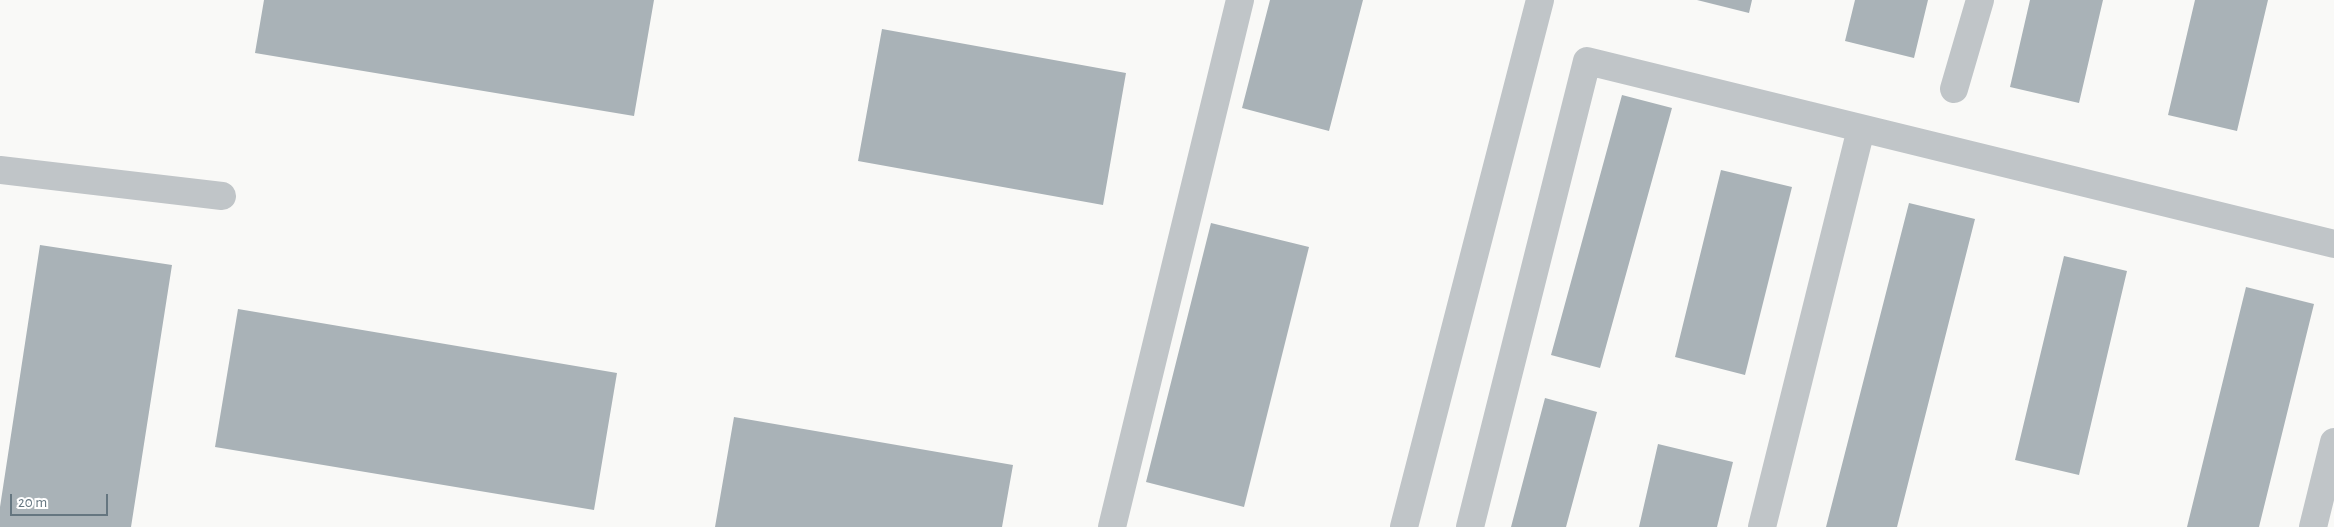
<!DOCTYPE html>
<html>
<head>
<meta charset="utf-8">
<style>
	body { margin:0 }
	#map { position:relative; width:2334px; height:527px; overflow:hidden; background:#f9f9f7; font-family:"Alegreya Sans",sans-serif }
	canvas { display:block }
	.scale { position:absolute; left:10px; top:494px; width:98px; height:22px; box-sizing:border-box; border:2px solid #657680; border-top:0; padding-left:6px; font-size:15px; line-height:18px; white-space:nowrap; color:#657680; -webkit-text-stroke:4px #fff; paint-order:stroke }
</style>
</head>
<body>
<div id="map">
<canvas width="2334" height="527"></canvas>
<div class="scale">20 m</div>
</div>
<script>
const c = document.querySelector('canvas').getContext('2d');
c.lineJoin = 'round';
function fill(path, color) {
  c.fillStyle = color;
  c.fill(path, 'evenodd');
}
function shape(rows) {
  const path = new Path2D();
  for (const r of rows) {
    path.moveTo(r[0], r[1]);
    for (let i = 2; i < r.length; i += 2) path.lineTo(r[i], r[i + 1]);
  }
  return path;
}
function stroke(path, color, width, dash) {
  c.strokeStyle = color;
  c.lineWidth = width;
  c.lineCap = dash ? 'butt' : 'round';
  c.setLineDash(dash || []);
  c.stroke(path);
}
const building = shape([
	[264,0,654,0,634,116,255,53],
	[1270,0,1363,0,1329,131,1242,108],
	[1697,0,1752,0,1749,13],
	[1855,0,1928,0,1914,58,1845,41],
	[2030,0,2103,0,2079,103,2010,87],
	[2195,0,2268,0,2237,131,2168,115],
	[882,29,1126,73,1103,205,858,161],
	[1622,95,1672,108,1600,368,1551,355],
	[1721,170,1792,187,1745,375,1675,357],
	[1909,203,1975,219,1897,527,1826,527],
	[1211,223,1309,247,1244,507,1146,482],
	[40,245,172,265,131,527,0,527,0,507],
	[2064,256,2127,271,2079,475,2015,460],
	[2246,287,2314,304,2259,527,2187,527],
	[238,309,617,373,594,510,215,447],
	[1545,398,1597,412,1566,527,1511,527],
	[734,417,1013,465,1002,527,715,527],
	[1658,444,1733,462,1717,527,1639,527]
]);
const minor = shape([
	[1954,89,1980,0],
	[0,170,222,196],
	[1112,527,1240,0],
	[1404,527,1540,0],
	[1470,527,1587,61,2334,244],
	[1762,527,1861,129],
	[2313,527,2334,442]
]);
fill(building, '#a9b2b7');
stroke(minor, '#c0c5c8', 28);
</script>
</body>
</html>
